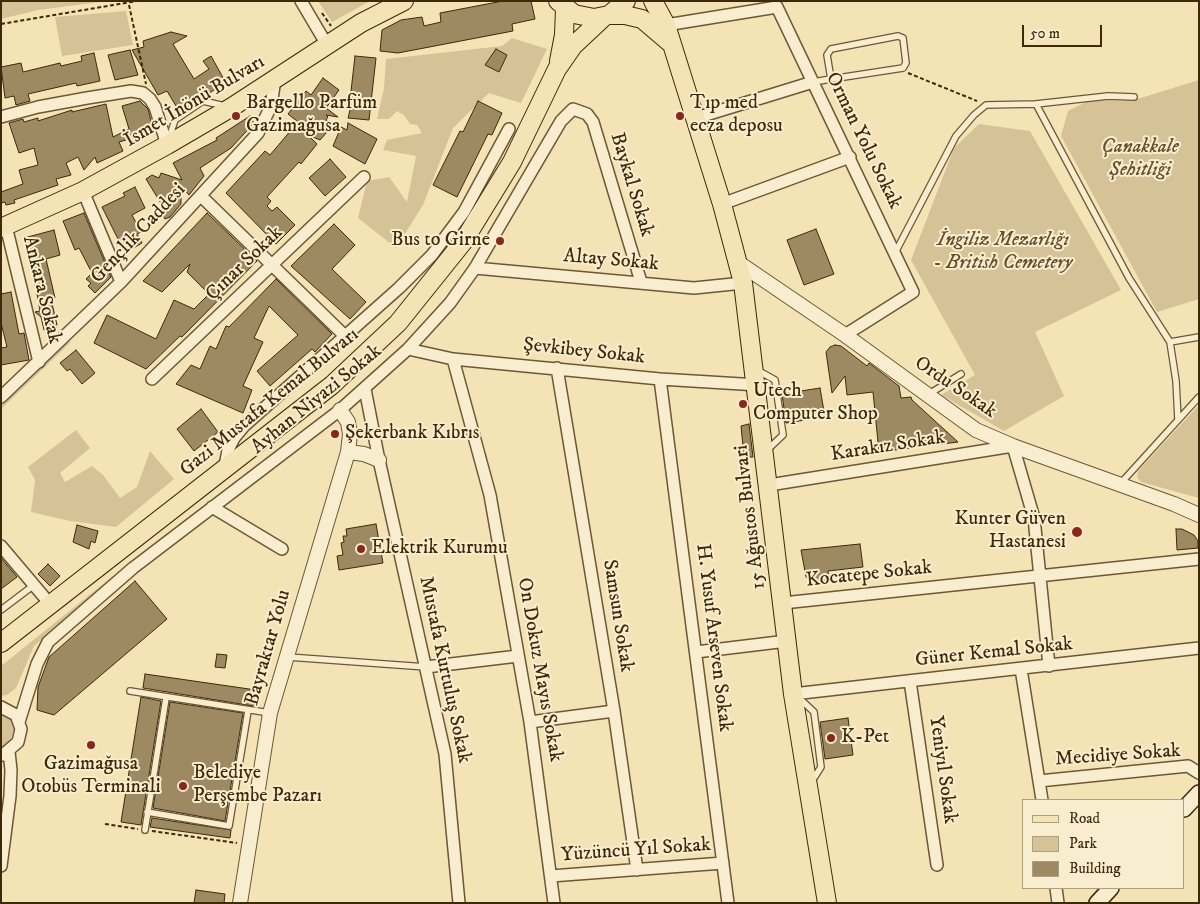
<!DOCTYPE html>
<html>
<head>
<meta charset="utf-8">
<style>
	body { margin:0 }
	#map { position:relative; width:1200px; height:904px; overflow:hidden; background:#f4e3b4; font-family:"IM FELL DW Pica",serif }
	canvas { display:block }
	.frame { position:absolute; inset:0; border:2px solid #3e2909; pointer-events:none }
	.legend { position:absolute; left:1022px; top:799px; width:162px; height:90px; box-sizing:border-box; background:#f8edce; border:1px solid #ae9f7f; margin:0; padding:6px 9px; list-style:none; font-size:15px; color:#3e2909 }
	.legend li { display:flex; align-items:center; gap:10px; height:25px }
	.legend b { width:25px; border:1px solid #ae9f7f }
	.scale { position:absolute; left:1022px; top:25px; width:80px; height:22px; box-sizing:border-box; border:2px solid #3e2909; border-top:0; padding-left:6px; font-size:15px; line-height:18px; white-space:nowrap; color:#3e2909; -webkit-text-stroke:4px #f8edce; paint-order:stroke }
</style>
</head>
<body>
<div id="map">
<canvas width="1200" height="904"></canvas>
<div class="frame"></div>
<ul class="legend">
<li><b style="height:6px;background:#f4e3b4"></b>Road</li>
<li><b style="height:14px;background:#d5c397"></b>Park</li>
<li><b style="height:14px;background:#9d8a62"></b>Building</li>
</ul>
<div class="scale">50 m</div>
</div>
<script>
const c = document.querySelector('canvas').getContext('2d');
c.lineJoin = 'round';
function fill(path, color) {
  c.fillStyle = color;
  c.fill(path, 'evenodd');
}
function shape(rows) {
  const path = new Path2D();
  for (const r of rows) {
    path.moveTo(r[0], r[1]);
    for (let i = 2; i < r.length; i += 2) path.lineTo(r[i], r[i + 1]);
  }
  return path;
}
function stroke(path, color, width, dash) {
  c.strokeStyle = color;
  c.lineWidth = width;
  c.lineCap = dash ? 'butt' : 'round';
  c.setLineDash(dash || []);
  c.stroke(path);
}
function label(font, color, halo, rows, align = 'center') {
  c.font = font + ' "IM FELL DW Pica",serif';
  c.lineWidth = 4;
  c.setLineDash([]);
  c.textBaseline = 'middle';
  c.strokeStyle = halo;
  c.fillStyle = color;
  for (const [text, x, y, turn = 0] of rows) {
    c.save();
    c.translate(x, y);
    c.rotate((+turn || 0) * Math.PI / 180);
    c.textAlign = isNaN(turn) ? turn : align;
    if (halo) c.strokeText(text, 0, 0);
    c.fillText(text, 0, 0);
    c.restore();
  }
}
const green = shape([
	[1,1,108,1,38,10,1,19],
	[318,1,370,1,332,22],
	[126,11,133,45,62,56,55,17],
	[512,38,547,49,521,103,489,93,453,128,423,205,396,248,358,218,367,181,389,177,407,202,416,156,383,150,387,140,422,133,417,125,410,124,404,115,397,111,389,119,377,119,384,88,386,59,502,46],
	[1199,80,1199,299,1157,312,1061,136,1068,111,1090,100,1131,101],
	[979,124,1030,131,1121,290,1035,332,1064,396,1004,431,941,395,975,375,911,260,954,148],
	[72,341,1,409,1,403,62,345],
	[1199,405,1199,498,1141,482,1137,477,1138,471],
	[76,430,90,448,60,473,65,482,92,466,103,475,120,498,137,487,150,451,174,479,116,527,70,521,31,512,35,480,28,467],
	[113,576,117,576,34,646,16,688,7,695,1,696,1,666],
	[1,712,10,717,14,729,10,741,1,747]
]);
const building = shape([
	[503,1,531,1,535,19,512,24,513,31,398,53,380,51,382,30,401,20,422,17,424,26,441,22,440,13,503,1],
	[171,32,187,36,173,44,194,79,209,69,203,61,211,56,226,83,179,111,167,91,158,95,132,50,144,47,143,41,171,32],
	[496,49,507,55,499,72,485,65,496,49],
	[130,50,138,75,115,80,108,55,130,50],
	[94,53,100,81,77,86,76,83,28,94,30,101,16,105,14,96,5,98,1,67,21,63,23,72,60,63,61,66,82,61,81,56,94,53],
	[355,56,376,58,369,120,348,118,352,102,350,100,355,56],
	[323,78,339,90,326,108,338,117,326,115,328,117,326,120,334,124,320,140,308,135,317,144,301,164,299,162,267,197,271,201,267,206,272,211,277,207,295,225,276,244,226,193,265,151,270,155,298,122,288,114,306,91,311,95,323,78],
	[140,101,148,109,154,132,119,142,123,151,97,163,95,157,84,170,78,157,66,163,71,175,56,179,58,185,14,200,15,203,6,205,5,202,1,203,1,192,23,184,19,170,38,165,34,148,19,153,9,123,23,119,24,122,38,118,38,121,72,110,72,112,106,104,113,137,129,129,122,106,140,101],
	[478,101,502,113,492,135,488,134,457,197,433,185,460,131,463,132,478,101],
	[250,116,254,123,231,148,200,168,204,176,189,195,181,186,181,204,170,217,165,219,160,212,162,205,146,179,152,175,159,178,161,173,182,180,173,163,217,140,216,138,250,116],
	[348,123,377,139,365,164,333,146,341,127,347,130,348,123],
	[330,159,346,177,325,196,309,178,330,159],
	[135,187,145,208,132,215,141,232,137,234,142,243,125,253,102,207,125,196,123,193,135,187],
	[84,213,111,277,95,293,88,286,91,283,86,279,92,273,79,248,75,250,63,221,84,213],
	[207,213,257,261,182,337,180,336,146,369,94,343,107,315,156,339,174,300,194,309,209,294,187,272,190,264,162,292,143,281,207,213],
	[334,224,355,245,332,269,366,302,350,319,291,266,334,224],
	[816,229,834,274,804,285,787,240,816,229],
	[54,230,60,255,46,259,55,298,51,299,57,325,53,323,57,328,44,330,41,317,35,312,40,311,39,305,40,307,24,238,54,230],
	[276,279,332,334,315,352,312,349,270,386,257,371,298,335,269,306,254,338,263,342,243,386,252,390,243,413,176,384,191,365,200,369,210,346,216,349,226,326,229,327,276,279],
	[11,292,19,334,24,333,29,360,1,365,1,348,7,347,1,323,1,294,11,292],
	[835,345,841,346,867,366,869,363,899,386,901,398,911,397,912,400,958,442,879,452,873,392,847,395,845,376,832,393,826,352,830,347,835,345],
	[76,350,95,373,82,384,70,369,67,371,60,363,76,350],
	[820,388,825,417,786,423,782,394,820,388],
	[201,409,218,432,194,451,177,429,201,409],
	[749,424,753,457,744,457,741,426,749,424],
	[376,524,383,563,339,570,337,556,343,555,341,543,344,542,343,536,347,536,346,529,376,524],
	[77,525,98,531,95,543,91,541,89,549,73,542,77,525],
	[1176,529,1182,529,1194,535,1198,541,1198,548,1177,550,1176,529],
	[860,544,863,567,828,571,829,580,813,582,806,577,801,550,860,544],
	[1,558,17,577,1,589,1,558],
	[48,564,60,576,50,586,38,574,48,564],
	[135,581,167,619,54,715,37,710,38,687,49,657,135,581],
	[217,654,227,655,225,668,215,667,217,654],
	[145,674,256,690,253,706,143,688,145,674],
	[141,697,161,701,141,825,121,822,141,697],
	[170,702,243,713,225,821,153,808,170,702],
	[848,718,853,755,825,759,820,722,848,718],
	[152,818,231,830,230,838,150,827,152,818],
	[196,890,225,894,224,903,194,903,196,890]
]);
const path = shape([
	[129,5,146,84],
	[322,13,331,26],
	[1,24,137,1],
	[908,73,977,101],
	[105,824,138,829],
	[152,831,237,843]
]);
const service = shape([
	[813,82,831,79,903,68,906,63,903,38,898,36,831,49,827,55,831,79],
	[1036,104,1129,278,1170,342,1176,381,1178,420],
	[169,138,175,120,203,101,225,106],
	[895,253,956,136,974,115,986,105,1036,104,1108,96,1134,97],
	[1170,342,1199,337],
	[757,370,775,380,783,435,767,450],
	[929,394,961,374],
	[1120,484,1199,397],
	[1,610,34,585],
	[288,657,426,667],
	[130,691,270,713],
	[799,698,814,712,821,767,812,781],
	[147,812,229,826,248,711],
	[145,830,166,698]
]);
const minor = shape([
	[301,1,327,45],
	[666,25,777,7,913,292,845,335],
	[1,117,38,107,87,98,131,91,143,93,150,99,155,107,167,145],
	[696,118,813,82],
	[83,191,121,282],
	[201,196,345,336],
	[722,204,850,157],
	[6,226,39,362],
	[475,268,694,288,743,283],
	[408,349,453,359,660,379,758,385],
	[453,359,490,495,530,722,554,903],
	[557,368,614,711,637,870],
	[152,379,364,177],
	[660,379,728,903],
	[365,389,379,460,445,754,459,903],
	[1,397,121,282,258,133,271,106,275,79],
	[224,471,228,450,234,438,244,426,399,288,432,255,464,212,509,129],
	[769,485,1013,446,1034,518,1049,666],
	[212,507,282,549],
	[1,546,50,604],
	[783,603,1199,559],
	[696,652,787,641],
	[426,667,518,656],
	[1021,669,1042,800],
	[910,681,937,865],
	[793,694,1199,648],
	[1,707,16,715,21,729,18,742,3,755],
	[19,722,37,664,48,642,133,568,340,410,408,349,450,303,475,268,561,121,573,109,587,114,593,122,641,282],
	[530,722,614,711],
	[1039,781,1188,766,1199,773],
	[1,866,10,796,11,770,9,752],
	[551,876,723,863],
	[1056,888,1058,903]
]);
const tertiary = shape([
	[739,263,845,335,976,430,1013,446,1174,504,1199,515],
	[348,452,364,454,379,460],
	[240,903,270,713,348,452,350,434,348,422,340,410]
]);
const secondary = shape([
	[1184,809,1199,793],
	[1097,903,1111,888]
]);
const primary = shape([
	[558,1,574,14,594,18,609,15,626,1],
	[653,1,666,25,722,204,743,283,793,694,827,903],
	[609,15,625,15,642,19,669,42],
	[559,61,564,35,565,8],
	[1,228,83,191,167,145,232,107,361,23,404,1],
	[1,643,332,385,398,323,463,242,512,162,557,69,573,46,604,17]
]);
const markers = [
	[236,116,5,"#8f2418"],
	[680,116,5,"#8f2418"],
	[500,241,5,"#8f2418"],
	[743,404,5,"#8f2418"],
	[335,434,5,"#8f2418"],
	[1077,532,6,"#8f2418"],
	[361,549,5,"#8f2418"],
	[831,738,5,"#8f2418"],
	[91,745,5,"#8f2418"],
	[183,786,5,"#8f2418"]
];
const streetNames = [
	["İsmet İnönü Bulvarı",195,102,-31],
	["Orman Yolu Sokak",863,141,64],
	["Baykal Sokak",631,185,73],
	["Gençlik Caddesi",139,234,-47],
	["Altay Sokak",611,261,5],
	["Çınar Sokak",245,264,-44],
	["Ankara Sokak",41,290,76],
	["Şevkibey Sokak",584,352,6],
	["Ordu Sokak",955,388,34],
	["Ayhan Niyazi Sokak",317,400,-39],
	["Gazi Mustafa Kemal Bulvarı",270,403,-39],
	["Karakız Sokak",888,447,-9],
	["15 Ağustos Bulvari",751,517,-97],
	["Kocatepe Sokak",869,575,-6],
	["Samsun Sokak",617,616,81],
	["H. Yusuf Arseven Sokak",713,638,83],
	["Bayraktar Yolu",269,648,-74],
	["Güner Kemal Sokak",994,653,-6],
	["Mustafa Kurtuluş Sokak",444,670,78],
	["On Dokuz Mayıs Sokak",539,670,80],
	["Mecidiye Sokak",1118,756,-4],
	["Yeniyıl Sokak",942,770,82],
	["Yüzüncü Yıl Sokak",636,851,-4]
];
const poiNames = [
	["Bargello Parfüm",246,104],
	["Gazimağusa",246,127],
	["Tıp med",690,104],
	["ecza deposu",690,127],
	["Bus to Girne",490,241,"right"],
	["Utech",753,392],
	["Computer Shop",753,415],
	["Şekerbank Kıbrıs",345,434],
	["Kunter Güven",1066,520,"right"],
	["Hastanesi",1066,543,"right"],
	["Elektrik Kurumu",371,549],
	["K-Pet",841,738],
	["Gazimağusa",91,765,"center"],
	["Otobüs Terminali",91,788,"center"],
	["Belediye",193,774],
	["Perşembe Pazarı",193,797]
];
const parkNames = [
	["Çanakkale",1140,148],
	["Şehitliği",1140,171],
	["İngiliz Mezarlığı",1003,241],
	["- British Cemetery",1003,264]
];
fill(green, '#d5c397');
fill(building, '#9d8a62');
stroke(building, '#3e2909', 1);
stroke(service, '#6c5834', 8);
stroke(minor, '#6c5834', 14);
stroke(tertiary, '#6c5834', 16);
stroke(secondary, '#3e2909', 18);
stroke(primary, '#3e2909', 20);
stroke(path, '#3e2909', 2, [4, 2.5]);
stroke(service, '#f8edce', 5.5);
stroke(minor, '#f8edce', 11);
stroke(tertiary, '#f8edce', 14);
stroke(secondary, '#f8edce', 15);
stroke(primary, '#f4e3b4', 18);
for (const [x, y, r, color] of markers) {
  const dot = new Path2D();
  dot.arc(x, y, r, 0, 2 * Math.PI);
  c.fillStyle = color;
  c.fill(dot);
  stroke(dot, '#f8edce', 2);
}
label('20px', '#3e2909', '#f8edce', streetNames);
label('20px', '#3e2909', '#f8edce', poiNames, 'left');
label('italic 20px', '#64502c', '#f8edce', parkNames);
</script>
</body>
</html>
